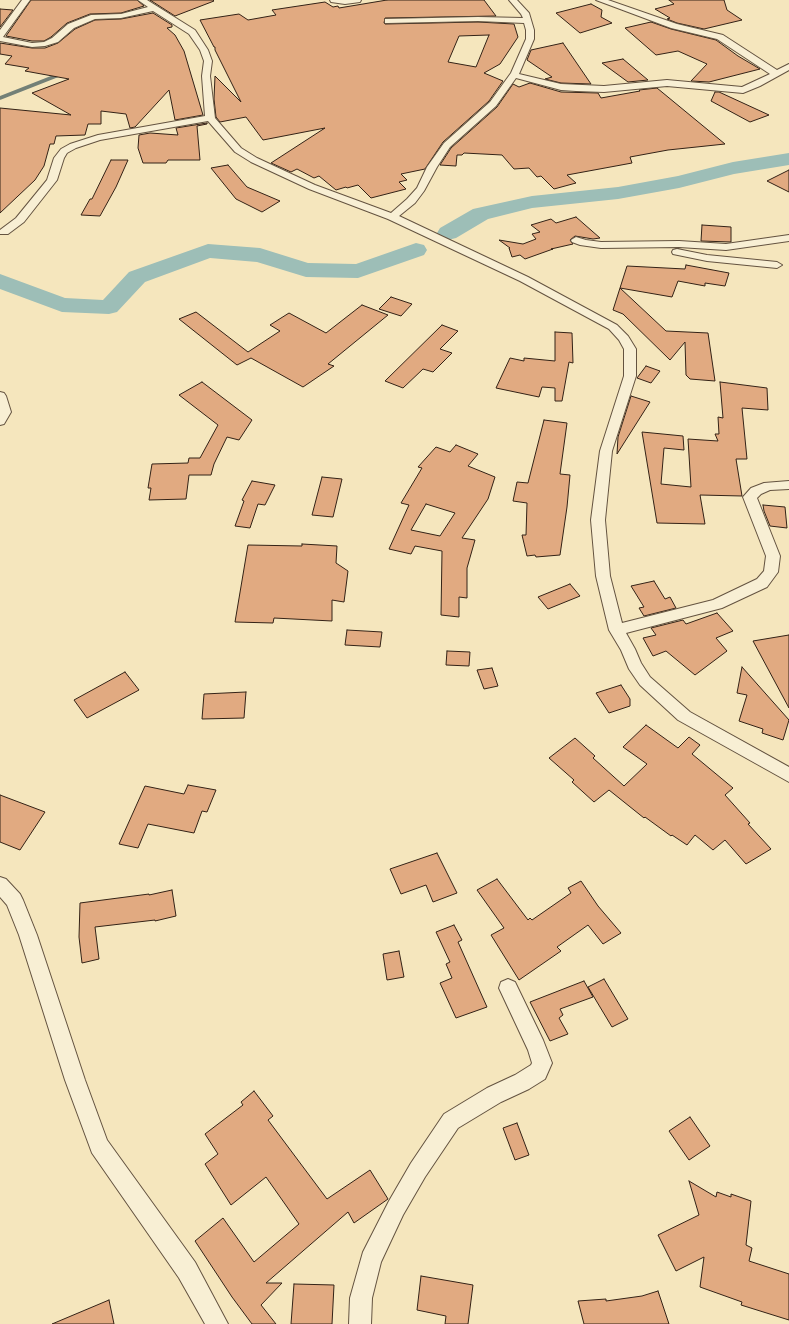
<!DOCTYPE html>
<html>
<head>
<meta charset="utf-8">
<style>
	body { margin:0 }
	canvas { display:block; background:#f5e6bd }
</style>
</head>
<body>
<canvas width="789" height="1324"></canvas>
<script>
const c = document.querySelector('canvas').getContext('2d');
c.lineJoin = 'round';
function shape(rows) {
  const path = new Path2D();
  for (const r of rows) {
    path.moveTo(r[0], r[1]);
    for (let i = 2; i < r.length; i += 2) path.lineTo(r[i], r[i + 1]);
  }
  return path;
}
function stroke(path, color, width, dash) {
  c.strokeStyle = color;
  c.lineWidth = width;
  c.lineCap = dash ? 'butt' : 'round';
  c.setLineDash(dash || []);
  c.stroke(path);
}
function fill(path, color) {
  c.fillStyle = color;
  c.fill(path, 'evenodd');
}
const stream = shape([
	[0,98,61,74]
]);
const river = shape([
	[789,153,789,165,734,174,679,188,618,199,532,208,488,219,456,238,448,240,440,238,437,233,440,228,473,209,532,196,618,187,678,176,733,162,789,153],
	[416,243,424,245,427,250,424,255,358,278,306,277,257,262,210,258,145,282,117,312,109,314,62,312,0,289,0,274,65,298,103,300,129,272,208,244,260,248,308,263,356,264,416,243]
]);
const building = shape([
	[31,0,137,0,144,6,121,13,90,14,67,23,51,37,44,41,32,41,6,36,31,0],
	[150,0,213,0,214,1,175,16,150,0],
	[387,0,484,0,496,16,385,18,384,23,385,24,478,22,514,24,518,37,500,64,484,73,503,81,489,101,443,142,425,169,401,174,407,180,399,182,406,189,371,198,358,185,347,188,346,187,336,190,319,176,314,178,297,169,291,172,271,163,325,128,263,140,246,117,220,122,216,117,214,99,215,76,241,102,215,50,215,47,214,47,200,20,239,14,248,20,276,15,272,10,325,2,333,7,338,6,339,8,387,0],
	[489,35,476,67,448,62,459,36,489,35],
	[669,0,724,0,727,10,742,20,704,29,677,23,667,19,670,18,655,9,674,4,669,0],
	[591,4,602,10,601,17,612,23,580,33,556,13,591,4],
	[0,9,13,10,0,27,0,9],
	[153,13,172,25,172,27,167,28,175,35,184,51,203,115,175,120,169,90,135,127,130,128,126,114,101,111,101,124,88,124,85,135,56,136,54,144,50,144,44,166,35,180,0,213,0,108,71,115,32,93,69,79,25,71,29,68,5,64,12,56,0,54,0,43,32,48,45,48,58,43,75,29,95,20,121,19,153,13],
	[651,22,671,29,716,40,738,56,760,69,709,82,691,81,707,64,678,51,656,55,625,28,651,22],
	[563,43,591,84,561,83,545,79,552,77,527,60,531,50,563,43],
	[623,59,648,80,628,82,602,63,623,59],
	[530,83,561,92,598,93,601,98,640,91,639,90,657,88,725,144,668,150,630,157,632,163,567,175,576,183,554,189,541,176,537,177,529,168,514,169,502,155,464,153,462,155,457,155,456,166,440,165,451,148,497,107,513,84,519,87,530,83],
	[715,92,719,92,769,115,750,122,711,101,715,92],
	[207,123,207,124,197,126,200,160,168,160,166,163,143,163,138,148,139,135,150,133,178,135,176,128,207,123],
	[111,160,128,160,116,187,100,216,81,215,90,199,92,199,111,160],
	[228,165,247,187,280,201,262,212,236,199,211,168,228,165],
	[789,170,789,192,767,181,789,170],
	[576,217,600,238,593,239,575,236,570,240,573,244,551,249,553,249,525,259,520,255,512,257,509,248,510,248,499,240,523,244,536,239,532,234,540,232,531,225,551,219,556,223,576,217],
	[702,225,731,227,731,242,701,241,702,225],
	[686,265,729,273,725,286,705,283,705,286,678,281,672,297,620,288,666,331,708,333,715,381,690,379,686,375,685,342,670,360,623,314,613,310,627,266,685,269,686,265],
	[391,297,412,304,401,316,379,309,391,297],
	[362,305,388,315,328,364,334,366,303,387,251,358,237,365,179,319,196,312,248,352,280,331,270,325,289,313,326,333,362,305],
	[442,325,458,331,440,349,452,353,433,372,423,369,403,388,385,381,442,325],
	[555,332,572,333,573,363,569,362,562,401,555,401,555,388,542,387,539,397,496,388,510,358,524,361,524,358,555,361,555,332],
	[646,366,660,371,651,383,637,378,646,366],
	[202,382,252,420,239,440,227,437,214,464,211,475,189,475,186,499,149,500,151,488,148,488,152,464,188,463,189,458,200,458,218,425,179,395,202,382],
	[720,382,767,388,768,410,742,408,747,459,736,459,742,496,700,495,705,524,657,523,642,432,683,436,684,450,664,448,661,484,691,487,688,439,718,441,715,434,719,434,718,417,723,418,720,382],
	[631,396,650,402,617,454,618,437,631,396],
	[544,420,567,423,560,474,570,475,567,507,560,555,536,557,535,555,527,556,522,535,526,535,527,503,513,501,517,482,528,483,544,420],
	[456,445,478,454,468,466,495,477,488,499,462,538,475,540,467,568,467,598,459,597,459,617,441,615,442,551,415,546,411,554,389,549,409,505,401,503,422,468,418,467,436,447,450,452,456,445],
	[426,504,455,513,440,536,411,530,426,504],
	[322,477,342,479,333,517,312,515,322,477],
	[252,481,275,485,265,505,258,504,250,528,235,526,244,501,242,500,252,481],
	[763,505,785,507,787,528,770,526,764,511,763,505],
	[302,544,337,546,336,563,348,571,344,602,332,600,332,621,274,618,273,623,235,622,248,545,302,546,302,544],
	[654,581,665,599,670,597,676,608,644,616,639,608,644,607,631,586,654,581],
	[570,584,580,596,548,609,538,597,570,584],
	[717,613,733,631,716,638,727,651,695,675,666,651,653,656,643,638,656,635,651,628,683,620,686,624,717,613],
	[347,630,382,632,380,647,345,645,347,630],
	[789,635,789,708,753,641,789,635],
	[447,651,470,652,469,666,446,665,447,651],
	[742,667,789,720,783,740,762,733,763,729,739,721,747,695,737,693,742,667],
	[492,668,498,686,484,689,477,670,492,668],
	[125,672,139,690,87,718,74,700,125,672],
	[621,685,630,699,630,706,609,713,596,693,621,685],
	[246,692,244,718,202,719,204,694,246,692],
	[646,725,678,748,689,737,700,745,692,754,733,788,725,795,750,823,748,824,771,849,746,864,725,840,713,850,695,835,687,845,672,835,671,836,645,817,644,818,609,790,594,802,572,782,574,780,549,758,575,738,595,756,593,758,624,786,647,764,623,747,646,725],
	[188,785,216,790,207,812,202,811,194,833,148,824,138,848,119,844,145,786,184,794,188,785],
	[0,795,45,812,20,850,0,842,0,795],
	[437,853,457,893,433,902,426,885,401,894,390,869,437,853],
	[497,879,528,920,530,918,532,920,571,893,568,888,581,881,598,906,621,933,603,944,588,925,557,947,561,951,519,980,491,935,504,928,477,890,497,879],
	[172,890,176,916,155,921,155,920,95,927,99,959,82,963,79,937,80,903,149,894,149,895,172,890],
	[454,925,462,940,458,942,487,1007,456,1018,440,983,452,978,446,964,450,962,436,932,454,925],
	[399,951,404,977,387,980,383,954,399,951],
	[604,979,628,1019,612,1027,588,987,604,979],
	[584,981,593,997,560,1009,563,1015,559,1018,568,1034,550,1041,530,1002,584,981],
	[254,1091,273,1116,268,1120,327,1199,370,1170,388,1199,354,1223,348,1212,266,1283,282,1283,261,1305,276,1324,252,1324,232,1297,195,1241,223,1218,254,1262,299,1224,266,1177,231,1205,205,1164,218,1154,205,1134,243,1105,241,1102,254,1091],
	[690,1117,710,1146,689,1160,669,1131,690,1117],
	[517,1123,529,1155,515,1160,503,1128,517,1123],
	[689,1181,716,1197,717,1192,731,1197,731,1194,751,1201,746,1245,752,1248,749,1261,789,1274,789,1320,741,1305,742,1302,700,1287,704,1257,676,1271,658,1235,699,1215,689,1181],
	[421,1276,473,1285,468,1324,445,1324,446,1316,417,1310,421,1276],
	[294,1284,334,1285,332,1324,291,1324,294,1284],
	[658,1291,669,1324,584,1324,578,1301,606,1299,606,1301,642,1296,658,1291],
	[109,1300,114,1324,52,1324,109,1300]
]);
const street = shape([
	[22,0,30,0,3,37,32,43,44,42,52,38,68,24,91,15,121,14,148,7,138,0,147,0,195,30,208,50,212,61,210,76,215,118,241,148,257,158,315,185,391,213,407,199,417,188,427,167,444,143,490,102,511,73,526,39,526,30,524,23,478,21,388,23,385,23,385,19,478,17,523,18,521,14,509,0,517,0,529,13,534,30,534,39,519,74,561,84,604,86,667,80,742,87,770,74,717,39,671,28,596,0,608,0,677,24,723,35,777,70,789,64,789,70,760,86,743,93,667,86,604,92,576,91,561,90,516,78,496,106,450,147,437,167,424,191,415,203,399,216,528,277,617,325,628,336,636,349,636,376,612,451,605,520,610,576,622,623,713,600,757,579,764,571,766,556,743,497,751,488,764,483,789,481,789,489,770,490,761,494,757,498,780,556,778,572,767,587,722,608,626,633,635,649,641,663,650,677,690,712,789,767,789,782,678,720,640,685,629,669,621,650,609,630,596,576,591,520,600,451,624,376,624,349,619,340,609,329,520,281,388,219,309,189,251,162,235,152,208,121,100,140,76,148,67,153,64,158,57,180,24,222,8,234,0,234,0,230,16,218,47,180,54,158,61,149,70,144,98,135,205,116,202,76,204,61,200,50,189,34,153,11,121,18,95,19,74,28,58,42,45,46,32,47,0,41,0,30,22,0],
	[330,0,361,0,360,2,345,4,331,2,330,0],
	[789,235,789,241,726,250,679,247,601,248,580,245,572,242,571,240,576,237,586,240,601,242,679,241,726,244,789,235],
	[677,249,707,255,777,262,782,265,777,268,707,261,673,254,672,252,673,250,677,249],
	[0,392,4,393,6,396,11,412,4,424,0,425,0,392],
	[0,877,6,879,20,894,23,900,37,935,85,1080,107,1140,195,1262,228,1324,205,1324,179,1278,92,1153,65,1080,19,935,7,905,0,897,0,877],
	[508,979,515,982,543,1040,552,1063,545,1079,529,1089,501,1102,458,1128,425,1177,403,1215,381,1262,372,1298,371,1324,349,1324,350,1298,363,1252,389,1201,411,1163,444,1114,487,1088,515,1075,531,1065,532,1063,528,1050,499,988,501,982,508,979]
]);
stroke(stream, '#738077', 3.5);
fill(river, '#9dbeb7');
fill(building, '#e1aa81');
stroke(building, '#332216', 1);
stroke(street, '#645340', 2);
fill(street, '#f8efd4');
</script>
</body>
</html>
